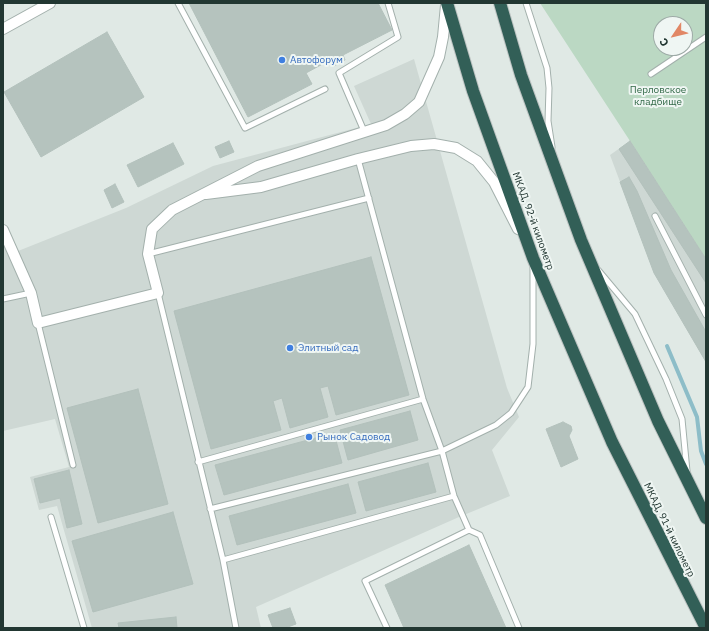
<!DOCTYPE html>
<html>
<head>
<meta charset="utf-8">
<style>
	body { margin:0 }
	#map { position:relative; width:709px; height:631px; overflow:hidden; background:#e0e9e5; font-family:"IBM Plex Sans",sans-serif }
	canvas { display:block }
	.frame { position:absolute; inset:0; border:4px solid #223732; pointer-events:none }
	.north { position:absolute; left:653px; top:16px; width:40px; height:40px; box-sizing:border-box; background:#eff6f3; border:1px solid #9daaa6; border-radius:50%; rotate:235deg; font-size:11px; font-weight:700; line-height:16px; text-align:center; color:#223732 }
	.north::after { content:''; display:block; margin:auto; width:14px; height:18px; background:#e18765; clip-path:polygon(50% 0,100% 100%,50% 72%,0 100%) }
</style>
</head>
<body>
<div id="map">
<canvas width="709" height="631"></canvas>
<div class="frame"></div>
<div class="north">С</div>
</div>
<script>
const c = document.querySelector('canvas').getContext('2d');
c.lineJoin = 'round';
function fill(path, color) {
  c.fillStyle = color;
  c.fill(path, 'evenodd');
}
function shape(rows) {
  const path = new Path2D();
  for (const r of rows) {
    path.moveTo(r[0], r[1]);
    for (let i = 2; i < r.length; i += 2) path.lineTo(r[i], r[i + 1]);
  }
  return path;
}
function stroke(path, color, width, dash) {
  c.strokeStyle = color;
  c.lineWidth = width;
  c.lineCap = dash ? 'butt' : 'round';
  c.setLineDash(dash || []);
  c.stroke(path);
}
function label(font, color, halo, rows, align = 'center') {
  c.font = font + ' "IBM Plex Sans",sans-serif';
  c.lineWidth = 4;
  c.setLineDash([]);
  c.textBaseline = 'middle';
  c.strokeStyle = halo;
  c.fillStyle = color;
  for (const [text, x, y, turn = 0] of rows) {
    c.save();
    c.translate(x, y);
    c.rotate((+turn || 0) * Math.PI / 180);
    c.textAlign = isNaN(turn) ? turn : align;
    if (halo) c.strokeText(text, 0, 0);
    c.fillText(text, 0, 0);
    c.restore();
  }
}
const built = shape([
	[414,59,507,388,519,417,492,450,510,496,459,517,256,607,261,628,92,628,57,506,39,510,30,477,69,467,55,419,3,431,3,244,8,255,126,208,213,166,371,124,354,86],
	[630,141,706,259,706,362,654,273,610,155]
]);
const green = shape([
	[540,3,706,3,706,259,630,141],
	[661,24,685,24,685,48,661,48]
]);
const stream = shape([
	[667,346,697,417,701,451,706,464]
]);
const building = shape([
	[189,3,378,3,392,30,343,55,345,60,334,66,330,60,306,73,312,84,248,117,189,3],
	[107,32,144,97,41,157,4,92,107,32],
	[229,141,234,152,220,158,215,147,229,141],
	[630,141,706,259,706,283,619,149,630,141],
	[173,143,184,164,138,187,127,165,173,143],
	[629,177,637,191,671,270,706,332,706,362,654,273,620,182,629,177],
	[115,184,124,202,112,208,104,190,115,184],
	[371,257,409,395,336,415,328,386,320,388,328,417,290,428,282,398,273,401,281,430,211,449,174,311,371,257],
	[138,389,168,504,98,523,67,408,138,389],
	[410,411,418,440,348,460,340,430,410,411],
	[563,422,571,426,572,430,569,436,578,459,561,467,546,429,563,422],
	[334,433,342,463,224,495,215,465,334,433],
	[428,463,436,492,366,511,358,482,428,463],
	[69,470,82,524,67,528,60,498,40,503,34,479,69,470],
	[348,484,356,513,237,545,229,516,348,484],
	[173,512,193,584,93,612,72,541,173,512],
	[469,545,506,628,404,628,385,585,469,545],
	[290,608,296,624,285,628,273,628,268,615,290,608],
	[176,617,177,628,119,628,118,623,176,617]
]);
const lane = shape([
	[178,3,245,128,325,89],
	[526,3,547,68,549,88,548,121,552,147],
	[651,74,706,37],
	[364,131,339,73,398,37,388,3],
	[358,159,423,399,442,451,454,496,469,530,365,581,387,628],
	[655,216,706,315],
	[148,254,369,198],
	[599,271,635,314,666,379,682,419,687,471],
	[158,293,223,560,236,628],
	[3,299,31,293],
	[38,323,73,465],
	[198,462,423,399],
	[210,509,442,451,496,425,511,413,528,387,533,344,533,268],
	[51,517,84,628],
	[469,530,480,535,519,628],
	[223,560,454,496]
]);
const street = shape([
	[3,29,50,3],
	[206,194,261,187,358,159,411,146,434,144,456,148,477,161,494,182,518,229],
	[3,230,31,293,38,323,158,293,148,254,152,229,172,210,258,166,386,125,405,114,419,102,439,57,443,37,446,5]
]);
const highway = shape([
	[447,3,473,91,533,258,612,442,706,628],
	[500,3,521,75,581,240,658,421,706,518]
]);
const markers = [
	[282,60,4,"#3f7fe0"],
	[290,348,4,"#3f7fe0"],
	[309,437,4,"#3f7fe0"]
];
const shopNames = [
	["Автофорум",290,60],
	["Элитный сад",298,348],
	["Рынок Садовод",317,437]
];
const parkNames = [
	["Перловское",658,90],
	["кладбище",658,102]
];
const streetNames = [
	["МКАД, 92-й километр",533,221,70],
	["МКАД, 91-й километр",669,530,64]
];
fill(built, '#ced8d4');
fill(green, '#bbd8c3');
stroke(stream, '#8dbdc8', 4);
fill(building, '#b5c3be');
stroke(building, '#b3c1bc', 1);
stroke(lane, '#a3b0ac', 7);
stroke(street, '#a3b0ac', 12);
stroke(highway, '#bdc3c2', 14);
stroke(lane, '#fff', 5);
stroke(street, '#fff', 10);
stroke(highway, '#325f57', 12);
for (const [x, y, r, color] of markers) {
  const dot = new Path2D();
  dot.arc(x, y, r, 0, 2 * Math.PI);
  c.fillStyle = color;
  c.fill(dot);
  stroke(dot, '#eff6f3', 1.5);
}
label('10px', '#366cbe', '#eff6f3', shopNames, 'left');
label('10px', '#326948', '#eff6f3', parkNames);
label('10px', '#223732', '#eff6f3', streetNames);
</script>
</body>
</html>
